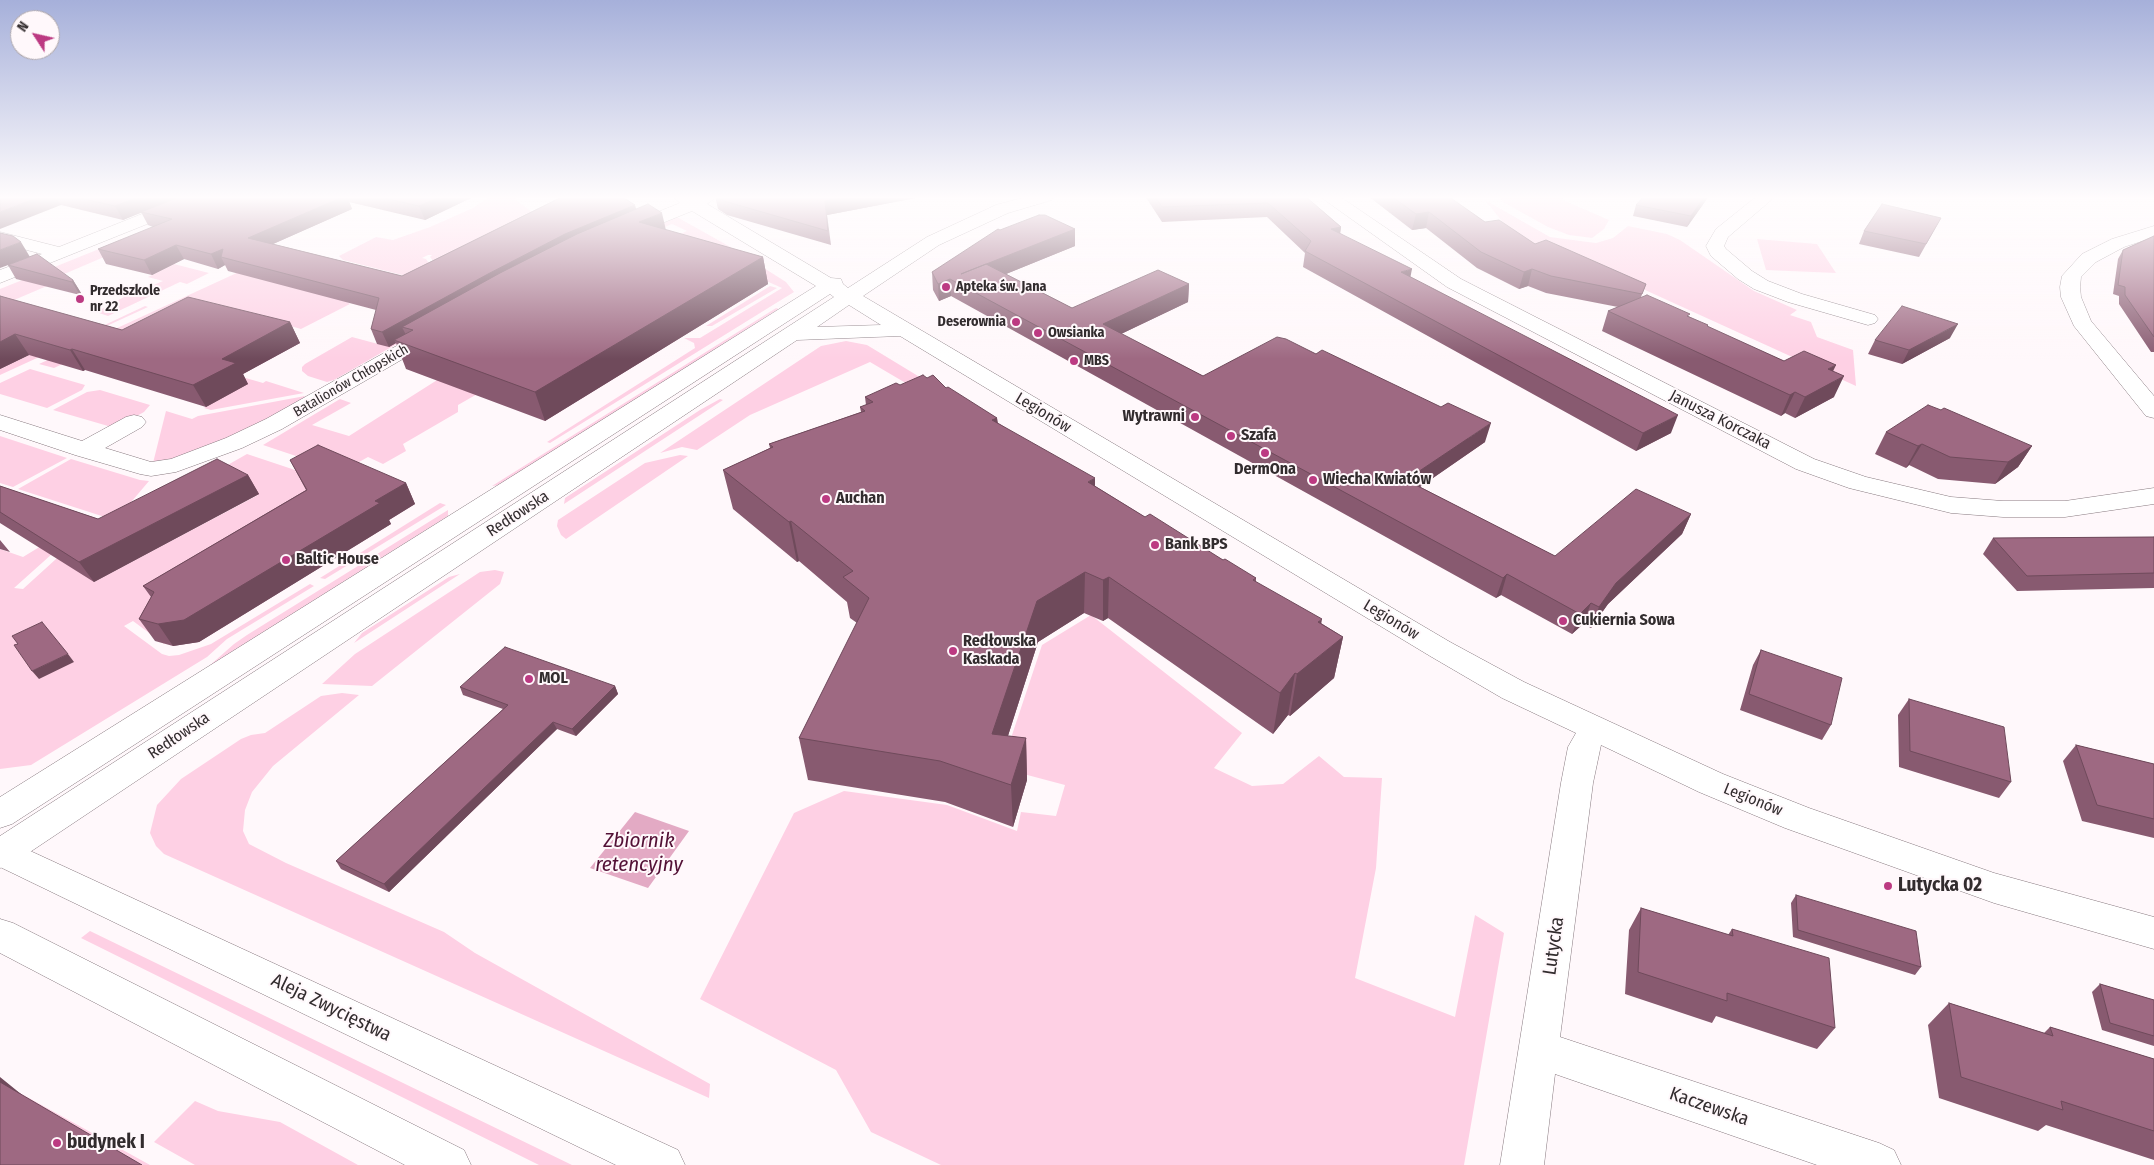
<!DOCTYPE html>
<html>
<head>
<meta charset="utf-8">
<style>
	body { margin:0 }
	#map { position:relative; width:2154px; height:1165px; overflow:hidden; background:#fff8fb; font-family:"Fira Sans Condensed",sans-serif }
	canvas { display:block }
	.north { position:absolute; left:10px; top:10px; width:50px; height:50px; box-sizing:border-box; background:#fff8fb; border:1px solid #ada6a9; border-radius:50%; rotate:305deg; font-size:14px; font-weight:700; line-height:20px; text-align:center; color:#322c2e }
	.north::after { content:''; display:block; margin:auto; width:18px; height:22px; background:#bc3a82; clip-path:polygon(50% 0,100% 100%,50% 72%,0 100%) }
</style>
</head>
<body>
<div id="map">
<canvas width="2154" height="1165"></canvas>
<div class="north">N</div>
</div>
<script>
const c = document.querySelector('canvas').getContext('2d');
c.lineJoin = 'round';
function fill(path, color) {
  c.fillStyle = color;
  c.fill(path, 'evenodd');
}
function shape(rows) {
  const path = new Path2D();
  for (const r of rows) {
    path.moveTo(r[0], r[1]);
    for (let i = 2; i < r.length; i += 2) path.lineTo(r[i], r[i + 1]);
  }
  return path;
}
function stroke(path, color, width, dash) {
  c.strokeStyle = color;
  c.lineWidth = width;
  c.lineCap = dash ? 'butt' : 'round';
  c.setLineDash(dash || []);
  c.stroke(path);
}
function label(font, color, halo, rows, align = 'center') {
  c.font = font + ' "Fira Sans Condensed",sans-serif';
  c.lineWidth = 4;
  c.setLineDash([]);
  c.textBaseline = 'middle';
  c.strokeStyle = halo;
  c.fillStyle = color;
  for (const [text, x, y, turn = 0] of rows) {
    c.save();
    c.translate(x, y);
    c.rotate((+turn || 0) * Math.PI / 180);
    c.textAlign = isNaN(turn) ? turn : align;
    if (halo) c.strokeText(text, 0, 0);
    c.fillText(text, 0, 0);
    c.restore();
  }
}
const green = shape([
	[490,196,514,196,516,200,532,212,434,262,430,257,432,255,428,255,422,258,426,259,431,266,410,277,343,260,339,256,376,237,393,240,430,227,473,208],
	[1500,196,1561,196,1563,200,1609,220,1604,229,1592,238,1569,235,1548,227,1503,202],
	[1485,200,1550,237,1596,243,1613,238,1628,226,1667,234,1680,240,1754,291,1797,310,1790,315,1811,322,1817,337,1853,350,1856,386,1544,244,1520,244],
	[677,217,734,249,786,282,794,292,550,443,547,442,695,348,694,343,684,338,700,338,782,288,764,280,705,264,458,405,458,412,403,444,406,451,383,464,368,457,332,477,164,644,133,621,124,626,162,654,169,656,179,655,211,644,310,584,314,586,227,639,207,657,31,765,0,769,0,549,23,557,74,526,62,545,14,588,23,589,67,549,94,582,258,495,210,475,247,454,298,471,314,462,263,445,340,399,351,403,312,425,349,436,519,328,589,255],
	[672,224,687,231,661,242,646,235],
	[1757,239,1817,244,1836,273,1766,270],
	[99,249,118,251,41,284,47,286,0,306,0,289],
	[280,253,350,304,301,329,262,318,107,343,54,368,39,364],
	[174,264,209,273,187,284,180,282,108,316,96,312,124,297,163,281,148,277],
	[770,286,777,288,712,326,706,326],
	[145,306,148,307,0,375,0,369,33,353,60,346],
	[776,308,779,309,499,485,492,486],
	[447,315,334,380,327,382,308,376,302,371,302,367,305,364,352,337,378,344],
	[846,341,867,345,946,393,926,395,870,362,750,415,697,450,682,447,660,453,821,346],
	[197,364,263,383,266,381,304,393,211,410,204,408,247,384],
	[30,369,85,385,82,390,47,408,0,394,0,383],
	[100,390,150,405,144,412,115,428,53,410,87,392],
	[305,396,304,399,256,427,176,459,153,463,166,411,192,419,198,416],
	[720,399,723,400,564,504,565,498,700,410],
	[0,436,67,458,13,487,0,483],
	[680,455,688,456,566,539,561,535,557,526,558,520,645,463],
	[71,459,140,480,149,481,121,514,111,519,18,489],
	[440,503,446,505,325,579,320,578],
	[448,510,448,516,208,667,234,644,247,635],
	[495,570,504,572,500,584,372,686,322,684,355,654,480,572],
	[460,574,354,643,362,633,449,577],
	[1091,615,1242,733,1214,768,1252,786,1283,784,1319,756,1344,777,1382,778,1376,868,1355,978,1455,1017,1475,915,1504,933,1464,1165,941,1165,871,1132,836,1070,700,999,794,813,844,791,947,805,1017,831,1021,812,1056,816,1065,785,1001,768,1042,645],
	[342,693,359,695,273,766,252,792,245,810,243,831,249,844,286,863,444,932,475,953,710,1084,709,1098,164,854,156,846,150,833,157,805,181,779,241,739,251,735,265,733,321,696],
	[90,931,572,1165,539,1165,81,938],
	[0,1082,150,1165,125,1165],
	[195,1101,218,1111,280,1122,358,1165,195,1165,154,1142]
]);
const water = shape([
	[635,812,689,831,648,888,590,868]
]);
const minor = shape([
	[187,196,210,196,207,200,0,283,0,270,42,254,0,243,0,232,59,247,187,196],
	[672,196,694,197,711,196,714,199,707,204,831,278,841,279,843,284,848,288,927,237,996,205,1029,196,1054,196,1052,200,1008,213,939,245,863,296,1450,642,1524,682,1723,774,1809,808,1994,873,2154,917,2154,949,1994,903,1785,828,1699,792,1601,745,1593,783,1560,1037,1879,1143,1894,1150,1901,1165,1817,1165,1555,1074,1544,1165,1500,1165,1561,783,1568,747,1576,733,1502,698,1430,656,900,336,797,340,12,864,0,868,0,836,834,297,830,294,12,824,0,828,0,797,816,286,692,211,635,234,629,235,623,234,620,230,623,226,680,203,672,196],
	[849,305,881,325,817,327,849,305],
	[1319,196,1339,196,1461,279,1814,459,1866,477,1951,497,2003,501,2065,501,2154,488,2154,504,2065,517,2003,517,1951,513,1849,488,1796,469,1447,287,1319,196],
	[1757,196,1776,196,1728,237,1724,246,1726,249,1752,271,1768,281,1802,294,1875,315,1878,319,1875,323,1868,325,1861,323,1788,302,1754,289,1738,279,1711,256,1706,246,1716,229,1757,196],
	[2154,226,2154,237,2124,247,2096,262,2081,277,2080,287,2081,297,2091,321,2154,396,2154,418,2146,416,2074,326,2061,297,2060,287,2062,276,2082,254,2112,239,2154,226],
	[432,328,439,330,442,334,439,338,282,429,242,448,176,472,151,476,140,474,75,455,0,430,0,415,82,441,126,417,134,415,142,417,146,422,142,427,105,448,151,462,171,459,226,438,266,419,425,330,432,328]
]);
const major = shape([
	[0,837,678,1150,685,1165,616,1165,0,867,0,837],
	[0,919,13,923,464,1150,471,1165,405,1165,0,953,0,919]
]);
const wall = shape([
	[0,196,475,196,425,220,349,202,352,209,273,244,402,276,559,198,556,196,621,196,636,209,666,230,763,257,768,284,545,421,406,369,396,343,389,347,377,344,371,329,376,310,228,271,225,265,218,269,184,259,152,275,106,264,98,249,153,227,148,225,141,212,123,220,61,205],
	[715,196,926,196,827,215,831,245,727,215,718,209],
	[1145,196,1305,196,1341,227,1340,233,1410,277,1671,433,1636,451,1303,267,1305,253,1267,217,1162,222],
	[1368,196,1448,196,1485,222,1535,244,1646,284,1641,297,1690,317,1708,327,1784,361,1833,371,1834,397,1795,418,1785,413,1781,416,1602,331,1608,311,1618,307,1546,293,1528,286,1519,289,1477,268,1426,228,1412,230],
	[1709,196,1687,227,1633,216,1636,205],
	[1941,218,1919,257,1859,244,1864,231],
	[1075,229,1075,246,1006,274,1072,308,1189,284,1188,302,1121,334,1203,376,1485,442,1420,487,1555,556,1691,514,1682,534,1608,604,1591,628,1583,624,1572,634,1501,595,1496,598,951,296,939,301,933,290,932,272,1000,230],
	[2154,236,2154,352,2151,352,2119,304,2119,296,2113,294,2118,259,2123,250],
	[8,265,73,280,81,293,80,295,16,279],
	[0,296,122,330,290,322,300,343,243,374,248,384,206,407,85,370,83,371,29,355,0,369],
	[1950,338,1902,364,1868,354,1875,340],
	[900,385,946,388,997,418,998,423,1095,486,1145,517,1256,578,1256,582,1343,637,1334,678,1290,716,1288,715,1273,734,1108,618,1103,621,1084,613,1038,642,1008,736,1026,738,1027,780,1013,827,945,802,808,780,799,738,857,623,850,618,847,602,799,561,797,562,733,509,723,470,770,448,769,444,861,412,860,407,866,405,865,397],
	[1886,432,2032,446,2018,467,1995,484,1938,479,1909,465,1906,468,1875,454],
	[290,460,406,483,415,504,389,520,391,524,199,642,173,646,155,641,139,619,151,597,143,586,306,490],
	[248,475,259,494,94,582,0,523,0,486,98,519],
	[2154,537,2154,588,2017,591,1983,554,1993,538],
	[0,540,10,552,0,549],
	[1761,650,1831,725,1822,740,1740,710,1753,665],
	[615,686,618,694,576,736,557,729,389,892,341,869,336,861,503,709,463,695,460,687],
	[1909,699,2011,782,1999,798,1899,767,1898,715],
	[2076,745,2154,764,2154,838,2082,821,2063,761],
	[1796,895,1921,967,1915,975,1793,937,1791,903],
	[1641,908,1728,935,1732,929,1835,1028,1817,1049,1716,1016,1712,1023,1625,994,1629,930],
	[2100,984,2154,1000,2154,1046,2102,1030,2092,992],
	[1949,1003,2044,1033,2050,1027,2154,1059,2154,1160,2046,1125,2038,1131,1939,1098,1928,1025]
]);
const shadedWall = shape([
	[42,196,55,196,61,205,0,229,0,212],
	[141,196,183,196,123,220,115,206],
	[345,196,347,196,352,209,255,252,248,238],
	[442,196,475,196,425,220,419,206],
	[853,196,926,196,827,215,831,245,825,201],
	[1705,196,1709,196,1687,227,1691,216],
	[635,205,639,219,413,330,402,327,407,337,394,340,396,343,389,347,382,332,488,274,565,234],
	[1429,212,1426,228,1412,230,1416,214],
	[662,213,668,239,639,222],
	[1341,227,1339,242,1331,229],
	[1075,229,1075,246,969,289,961,274],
	[21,242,30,257,0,268,0,250],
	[176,245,184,259,152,275,144,260],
	[223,249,221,257,225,265,218,269,211,254],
	[763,257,768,284,545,421,535,392],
	[1412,269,1409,284,1401,272],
	[1532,269,1528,286,1519,289,1524,272],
	[950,279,951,296,939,301,938,284],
	[73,280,81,293,80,295,72,282],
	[1189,284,1188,302,1102,343,1103,324],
	[290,322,300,343,243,374,248,384,206,407,193,385,222,359],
	[1958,324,1950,338,1902,364,1909,350],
	[15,334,29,355,0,369,0,342],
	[72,349,85,370,83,371,70,350],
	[1836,365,1826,386,1828,369],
	[1844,376,1834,397,1795,418,1805,397],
	[1795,392,1785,413,1781,416,1790,395],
	[1678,415,1671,433,1636,451,1643,433],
	[997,418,999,456,992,420],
	[1491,423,1485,442,1401,500,1406,480],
	[1922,444,1909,465,1906,468,1918,446],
	[2032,446,2018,467,1995,484,2008,462],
	[248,475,259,494,94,582,79,562],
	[1095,478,1095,518,1088,482],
	[406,483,415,504,389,520,391,524,199,642,173,646,158,624],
	[1691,514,1682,534,1608,604,1591,628,1599,607,1616,583],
	[791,521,799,561,797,562,789,522],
	[1085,572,1084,613,1038,642,995,776,992,734,1037,601],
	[1507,574,1501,595,1496,598,1503,578],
	[1109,577,1108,618,1103,621,1103,580],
	[1591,603,1583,624,1572,634,1580,614],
	[1322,619,1315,660,1343,637,1334,678,1290,716,1297,674,1318,622],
	[68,654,74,662,39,679,32,671],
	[1295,673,1288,715,1273,734,1280,693],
	[615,686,618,694,576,736,572,729],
	[553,722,557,729,389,892,384,884],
	[1026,738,1027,780,1013,827,1011,785],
	[0,1077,21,1094,16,1101,0,1089]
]);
const building = shape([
	[0,196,42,196,0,212,0,196],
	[71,196,141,196,115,206,71,196],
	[182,196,345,196,248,238,402,276,564,196,621,196,635,205,565,234,488,274,382,332,371,329,379,298,221,257,223,249,211,254,176,245,144,260,98,249,172,219,141,212,182,196],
	[375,196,442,196,419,206,375,196],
	[716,196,853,196,825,201,828,231,724,201,716,196],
	[1155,196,1305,196,1341,227,1331,229,1412,269,1401,272,1678,415,1643,433,1305,251,1311,241,1268,203,1162,207,1155,196],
	[1391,196,1448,196,1485,222,1499,220,1535,244,1546,240,1646,284,1642,294,1551,276,1532,269,1524,272,1481,252,1429,212,1416,214,1391,196],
	[1644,196,1705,196,1691,216,1636,205,1644,196],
	[648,204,662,213,639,222,763,257,535,392,394,340,413,330,402,327,500,273,577,234,648,204],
	[1882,204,1941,218,1926,244,1864,231,1882,204],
	[1039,215,1045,215,1075,229,961,274,986,264,1072,308,1158,270,1189,284,1103,324,1203,376,1277,337,1286,339,1316,354,1322,350,1441,407,1448,403,1491,423,1406,480,1555,556,1636,489,1691,514,1616,583,1599,607,1591,603,1580,614,1507,574,1503,578,950,279,938,284,932,272,998,229,1000,230,1039,215],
	[0,233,13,236,21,242,0,250,0,233],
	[2154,236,2154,337,2125,295,2125,287,2118,285,2123,250,2154,236],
	[37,254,73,280,72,282,8,265,37,254],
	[1647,295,1690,314,1687,316,1708,325,1707,326,1784,361,1804,351,1836,365,1828,369,1844,376,1805,397,1795,392,1790,395,1608,311,1647,295],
	[0,296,122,330,188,297,290,322,222,359,236,363,193,385,72,349,70,350,15,334,0,342,0,296],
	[1902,306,1958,324,1909,350,1875,340,1902,306],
	[923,375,927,378,933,375,946,388,948,387,997,418,992,420,1095,478,1088,482,1145,517,1150,514,1223,560,1225,559,1256,578,1253,580,1322,619,1318,622,1343,637,1297,674,1295,673,1280,693,1109,577,1103,580,1085,572,1037,601,992,734,1026,738,1011,785,940,761,799,738,869,598,843,577,853,571,791,521,789,522,723,470,773,447,769,444,865,411,860,407,873,402,865,397,896,383,900,385,923,375],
	[1928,405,1941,410,1944,408,2032,446,2008,462,1950,457,1922,444,1918,446,1886,432,1928,405],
	[318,445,406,483,375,501,380,503,184,620,158,624,139,619,154,592,143,586,307,490,290,460,318,445],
	[217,459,248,475,79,562,0,512,0,486,98,519,217,459],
	[2154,537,2154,573,2027,576,1993,538,2154,537],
	[42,622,68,654,32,671,14,645,18,644,12,636,42,622],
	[505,647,615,686,572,729,553,722,384,884,336,861,508,705,460,687,505,647],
	[1761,650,1842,678,1831,725,1749,694,1761,650],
	[1909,699,2004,727,2011,782,1910,751,1909,699],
	[2076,745,2154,764,2154,819,2097,805,2076,745],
	[1796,895,1916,931,1921,967,1798,930,1796,895],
	[1641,908,1733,936,1732,929,1829,958,1835,1028,1727,993,1727,1001,1638,972,1641,908],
	[2100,984,2154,1000,2154,1036,2110,1023,2100,984],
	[1949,1003,2053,1036,2050,1027,2154,1059,2154,1131,2061,1101,2063,1110,1961,1077,1949,1003],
	[0,1082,142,1165,0,1165,0,1082]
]);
const markers = [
	[946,287,5,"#bc3a82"],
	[80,299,5,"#bc3a82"],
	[1016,322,5,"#bc3a82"],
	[1038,333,5,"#bc3a82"],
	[1074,361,5,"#bc3a82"],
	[1195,417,5,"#bc3a82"],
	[1231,436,5,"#bc3a82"],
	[1265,453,5,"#bc3a82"],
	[1313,480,5,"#bc3a82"],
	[826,499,5,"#bc3a82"],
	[1155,545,5,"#bc3a82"],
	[286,560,5,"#bc3a82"],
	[1563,621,5,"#bc3a82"],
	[953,651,5,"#bc3a82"],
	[529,679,5,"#bc3a82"],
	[1888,886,5,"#bc3a82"],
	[57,1143,5,"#bc3a82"]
];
const farPoinames = [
	["Apteka św. Jana",956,287],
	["Przedszkole",90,291],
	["nr 22",90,307],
	["Deserownia",1006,322,"right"],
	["Owsianka",1048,333],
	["MBS",1084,361]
];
const farStreetnames = [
	["Batalionów Chłopskich",351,381,-30]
];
const streetNames = [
	["Legionów",1043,413,31],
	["Janusza Korczaka",1720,420,27],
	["Redłowska",518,514,-33],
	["Legionów",1391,620,31],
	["Redłowska",179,736,-34],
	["Legionów",1753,800,22]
];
const poiNames = [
	["Wytrawni",1185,417,"right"],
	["Szafa",1241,436],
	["DermOna",1265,470,"center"],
	["Wiecha Kwiatów",1323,480],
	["Auchan",836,499],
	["Bank BPS",1165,545],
	["Baltic House",296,560],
	["Cukiernia Sowa",1573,621],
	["Redłowska",963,642],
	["Kaskada",963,660],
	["MOL",539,679]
];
const nearPoinames = [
	["Lutycka 02",1898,886],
	["budynek I",67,1143]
];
const nearStreetnames = [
	["Lutycka",1554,946,-82],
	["Aleja Zwycięstwa",331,1008,26],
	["Kaczewska",1709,1107,19]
];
const nearWaternames = [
	["Zbiornik",639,841],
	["retencyjny",639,865]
];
fill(green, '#fed0e4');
fill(water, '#e3aac4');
stroke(minor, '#87797f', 1);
stroke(major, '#87797f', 1);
fill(minor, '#fff');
fill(major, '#fff');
fill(wall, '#885a70');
fill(shadedWall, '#6f4a5b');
fill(building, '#9e6982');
stroke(building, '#6f4a5b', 1);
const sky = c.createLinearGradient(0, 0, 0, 359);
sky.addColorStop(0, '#a6b0da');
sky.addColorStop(0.55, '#fffcfd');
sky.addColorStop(1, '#fffcfd00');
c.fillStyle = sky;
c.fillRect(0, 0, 2154, 359);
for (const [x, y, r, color] of markers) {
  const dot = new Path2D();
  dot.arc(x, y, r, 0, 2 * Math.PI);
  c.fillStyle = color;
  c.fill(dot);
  stroke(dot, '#fff8fb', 2);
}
label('bold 14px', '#322c2e', '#fff8fb', farPoinames, 'left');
label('14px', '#322c2e', '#fff8fb', farStreetnames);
label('16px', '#322c2e', '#fff8fb', streetNames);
label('bold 16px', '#322c2e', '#fff8fb', poiNames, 'left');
label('bold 19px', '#322c2e', '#fff8fb', nearPoinames, 'left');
label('19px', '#322c2e', '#fff8fb', nearStreetnames);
label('italic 21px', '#531136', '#fff8fb', nearWaternames);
</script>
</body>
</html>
